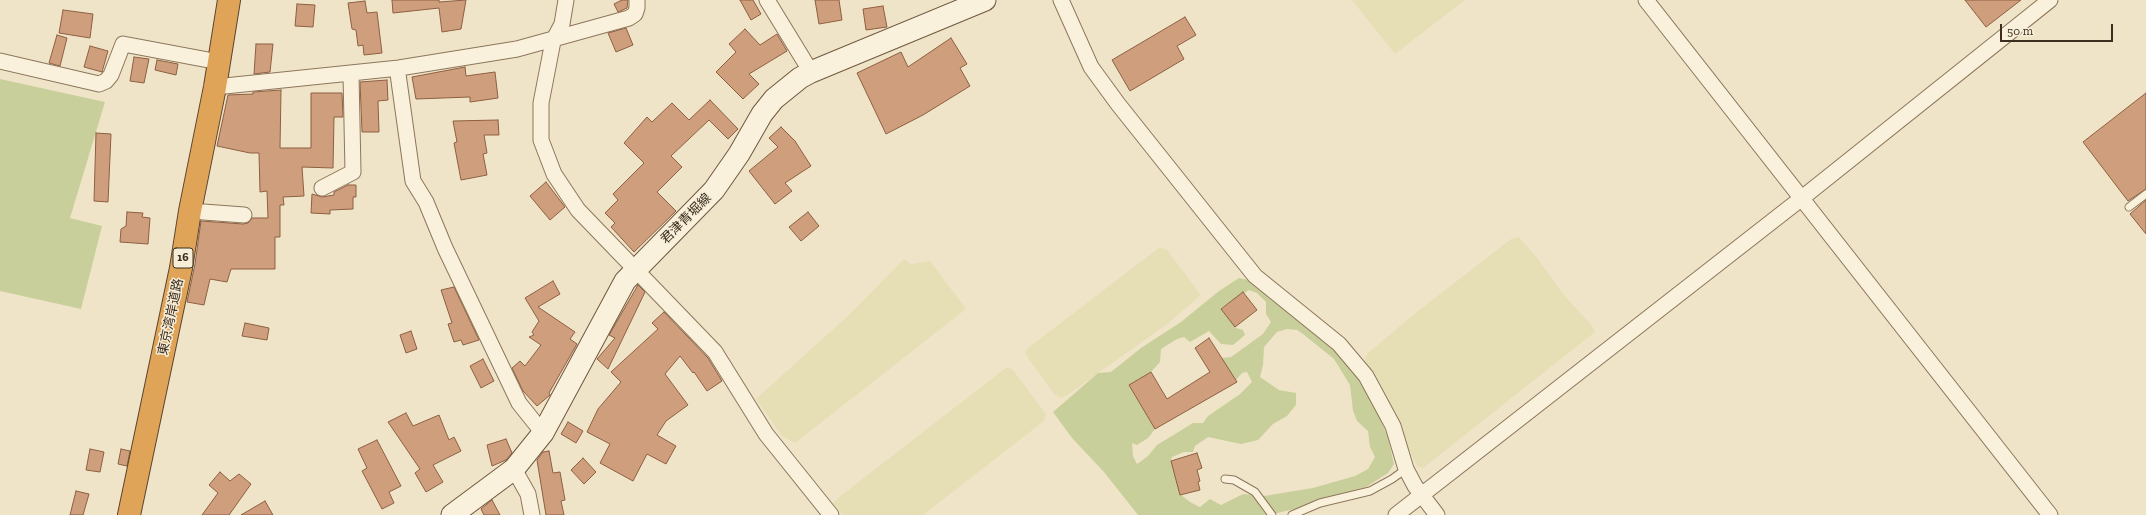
<!DOCTYPE html>
<html>
<head>
<meta charset="utf-8">
<style>
	body { margin:0 }
	#map { position:relative; width:2146px; height:515px; overflow:hidden; background:#f0e4c8; font-family:"Zilla Slab",serif }
	canvas { display:block }
	.scale { position:absolute; left:2000px; top:24px; width:113px; height:18px; box-sizing:border-box; border:2px solid #3d2e20; border-top:0; padding-left:5px; font-size:12px; line-height:14px; white-space:nowrap; color:#3d2e20; -webkit-text-stroke:3px #f7eed8; paint-order:stroke }
</style>
</head>
<body>
<div id="map">
<canvas width="2146" height="515"></canvas>
<div class="scale">50 m</div>
</div>
<script>
const c = document.querySelector('canvas').getContext('2d');
c.lineJoin = 'round';
function fill(path, color) {
  c.fillStyle = color;
  c.fill(path, 'evenodd');
}
function shape(rows) {
  const path = new Path2D();
  for (const r of rows) {
    path.moveTo(r[0], r[1]);
    for (let i = 2; i < r.length; i += 2) path.lineTo(r[i], r[i + 1]);
  }
  return path;
}
function stroke(path, color, width, dash) {
  c.strokeStyle = color;
  c.lineWidth = width;
  c.lineCap = dash ? 'butt' : 'round';
  c.setLineDash(dash || []);
  c.stroke(path);
}
function label(font, color, halo, rows, align = 'center') {
  c.font = font + ' "Zilla Slab","Noto Sans JP",serif';
  c.lineWidth = 3;
  c.setLineDash([]);
  c.textBaseline = 'middle';
  c.strokeStyle = halo;
  c.fillStyle = color;
  for (const [text, x, y, turn = 0] of rows) {
    c.save();
    c.translate(x, y);
    c.rotate((+turn || 0) * Math.PI / 180);
    c.textAlign = isNaN(turn) ? turn : align;
    if (halo) c.strokeText(text, 0, 0);
    c.fillText(text, 0, 0);
    c.restore();
  }
}
const farmland = shape([
	[1352,0,1465,0,1395,54],
	[1519,237,1537,258,1564,295,1593,327,1595,332,1423,468,1417,466,1365,360,1367,354,1413,315,1511,239],
	[1160,247,1167,250,1201,295,1166,325,1066,396,1061,398,1055,395,1028,358,1025,352,1028,348],
	[904,259,911,264,930,261,966,309,795,443,782,436,756,399,850,314],
	[1007,367,1013,370,1046,414,1044,421,923,515,842,515,833,503,838,498]
]);
const green = shape([
	[0,79,105,102,70,218,102,226,81,309,0,291],
	[1239,278,1249,280,1270,299,1284,305,1339,348,1362,382,1376,408,1388,438,1394,464,1388,473,1366,487,1317,500,1299,508,1277,513,1265,515,1138,515,1104,472,1072,438,1053,412,1098,373,1111,372,1141,348,1181,322,1219,291],
	[1249,290,1257,293,1266,302,1266,314,1271,322,1263,334,1231,357,1221,358,1222,387,1230,387,1242,373,1247,372,1252,382,1240,394,1208,416,1203,423,1193,423,1157,445,1148,456,1137,464,1133,456,1132,443,1137,445,1148,438,1155,429,1129,385,1151,372,1160,362,1161,349,1177,339,1184,337,1190,342,1209,331,1221,344,1233,345,1245,335,1243,330,1236,328,1221,308],
	[1287,329,1297,330,1303,334,1334,359,1350,385,1353,411,1357,421,1368,431,1370,447,1375,457,1368,469,1355,476,1313,488,1264,496,1243,494,1221,505,1210,499,1200,507,1190,502,1181,495,1171,461,1172,457,1184,452,1193,452,1195,446,1208,437,1241,444,1258,440,1273,424,1287,416,1296,405,1296,393,1279,390,1260,377,1263,365,1264,347,1277,332]
]);
const building = shape([
	[392,0,439,0,439,2,466,0,461,29,442,32,439,8,393,13,392,0],
	[622,0,628,0,627,8,618,12,614,4,622,0],
	[740,0,753,0,761,14,751,20,740,0],
	[815,0,839,0,842,20,819,24,815,0],
	[1965,0,2021,0,1986,27,1965,0],
	[365,1,367,13,377,12,382,53,364,55,363,45,358,46,356,30,352,29,348,3,365,1],
	[297,4,315,5,313,27,295,26,297,4],
	[883,6,887,27,866,30,863,9,883,6],
	[63,10,93,14,90,38,59,33,63,10],
	[1185,17,1196,35,1177,46,1184,59,1130,91,1112,60,1185,17],
	[626,28,633,45,616,52,608,33,626,28],
	[745,29,760,45,777,34,787,51,749,74,759,84,743,99,716,72,736,52,729,44,745,29],
	[57,35,67,38,60,66,49,63,57,35],
	[951,38,967,64,960,68,970,86,923,115,886,134,857,73,901,52,908,67,951,38],
	[256,44,273,44,270,72,254,74,256,44],
	[90,46,108,51,102,72,84,67,90,46],
	[134,57,149,59,144,83,130,81,134,57],
	[157,60,178,64,176,75,155,70,157,60],
	[465,67,466,76,495,72,498,98,470,102,470,97,416,99,412,77,465,67],
	[387,80,388,100,378,101,379,132,362,132,360,82,387,80],
	[281,90,280,148,311,148,311,93,342,93,343,117,334,117,333,168,302,167,304,196,283,197,284,205,280,205,280,237,275,237,275,269,231,269,227,282,210,279,204,305,187,302,195,264,201,221,243,224,248,223,252,218,268,218,267,191,260,192,259,153,250,153,217,146,228,95,253,94,253,92,281,90],
	[2146,93,2146,189,2128,201,2083,142,2146,93],
	[710,100,738,129,728,139,709,120,671,156,682,167,657,192,676,211,634,252,611,227,615,223,605,213,618,200,613,194,644,163,624,143,647,117,652,122,672,103,689,120,710,100],
	[498,120,499,135,484,135,487,153,483,154,487,175,461,180,454,143,457,142,453,121,498,120],
	[781,127,795,141,811,166,785,183,792,191,775,204,749,171,778,147,769,138,781,127],
	[96,133,111,134,108,202,94,201,96,133],
	[546,182,565,207,550,220,530,196,546,182],
	[348,185,356,185,356,197,353,197,353,209,330,210,330,214,311,213,312,194,322,197,334,195,334,192,348,185],
	[2146,200,2146,234,2130,214,2146,200],
	[127,212,143,213,142,217,150,218,148,244,120,242,121,229,126,226,127,212],
	[808,212,819,226,801,241,789,227,808,212],
	[553,281,560,294,538,307,575,332,570,339,577,344,549,393,550,395,537,406,523,391,512,368,520,361,525,366,541,345,529,337,534,335,532,332,539,321,525,298,553,281],
	[638,285,645,292,608,369,597,359,615,338,609,335,638,285],
	[454,287,479,340,463,345,461,340,454,342,448,324,452,323,441,290,454,287],
	[1243,292,1257,310,1235,327,1221,309,1243,292],
	[664,312,708,358,722,381,707,391,694,372,693,373,680,356,665,374,688,405,666,421,657,435,676,446,666,464,647,454,633,481,600,463,610,444,587,432,598,409,621,382,611,372,658,329,652,323,664,312],
	[245,323,269,328,267,340,242,336,245,323],
	[411,331,417,349,406,353,400,335,411,331],
	[1209,338,1237,382,1155,429,1129,385,1151,372,1167,399,1210,372,1195,348,1209,338],
	[483,359,494,381,481,388,470,366,483,359],
	[406,413,413,426,439,415,449,440,454,437,461,451,433,465,443,482,426,492,415,473,420,469,388,422,406,413],
	[568,422,583,431,576,443,561,434,568,422],
	[506,439,512,453,506,460,492,466,487,445,506,439],
	[377,440,401,486,389,492,394,503,382,509,362,471,367,468,358,449,377,440],
	[90,449,104,452,100,472,86,470,90,449],
	[121,449,130,451,127,466,118,464,121,449],
	[549,451,553,473,560,472,565,500,561,501,564,515,546,515,537,460,543,452,549,451],
	[1197,453,1202,468,1197,470,1200,481,1198,482,1200,490,1180,495,1171,461,1197,453],
	[583,458,596,472,584,484,571,470,583,458],
	[220,472,230,481,239,474,251,484,229,515,202,515,218,493,209,485,220,472],
	[76,491,89,494,83,515,70,515,76,491],
	[492,500,500,515,484,515,481,509,492,500],
	[265,501,273,515,241,515,265,501]
]);
const lane = shape([
	[2129,207,2146,194],
	[1225,479,1234,480,1255,492,1272,515],
	[1292,515,1320,503,1370,491,1392,479,1406,469]
]);
const street = shape([
	[566,0,562,24,553,41,541,103,541,140,554,174,578,210,715,352,766,434,831,515],
	[767,0,811,72],
	[1061,0,1091,67,1118,104,1255,276,1339,344,1366,376,1393,426,1406,469,1415,486,1437,515],
	[1646,0,2050,515],
	[0,61,99,84,106,81,111,75,123,44,219,62],
	[399,68,398,74,413,181,426,202,445,248,519,403,543,433],
	[215,87,399,68,517,49,629,18,635,14,637,8,637,0],
	[322,188,353,172,351,74],
	[190,211,244,215],
	[514,469,528,494,532,515],
	[1396,515,1802,198,2050,0]
]);
const secondary = shape([
	[452,515,514,469,543,433,625,281,714,190,739,154,762,114,774,99,800,78,811,72,985,0]
]);
const highway = shape([
	[129,515,181,268,190,211,215,87,229,0]
]);
const shields = [
	[183,258,20]
];
const shieldNames = [
	["16",183,258]
];
const streetNames = [
	["君津青堀線",686,219,-45],
	["東京湾岸道路",171,317,-78]
];
fill(farmland, '#e6deb5');
fill(green, '#c9cf9b');
fill(building, '#cf9f7d');
stroke(building, '#8d5f41', 1);
stroke(lane, '#8d765c', 9);
stroke(street, '#8d765c', 17);
stroke(secondary, '#6f573f', 23);
stroke(highway, '#5b4430', 24);
stroke(lane, '#faf1dc', 7);
stroke(street, '#faf1dc', 15);
stroke(secondary, '#faf1dc', 21);
stroke(highway, '#e0a458', 22);
for (const [x, y, w] of shields) {
  const box = new Path2D();
  box.roundRect(x - w / 2, y - 10, w, 20, 3);
  c.fillStyle = '#f7eed8';
  c.fill(box);
  stroke(box, '#3d2e20', 1);
}
label('bold 12px', '#3d2e20', null, shieldNames);
label('13px', '#3d2e20', '#f7eed8', streetNames);
</script>
</body>
</html>
